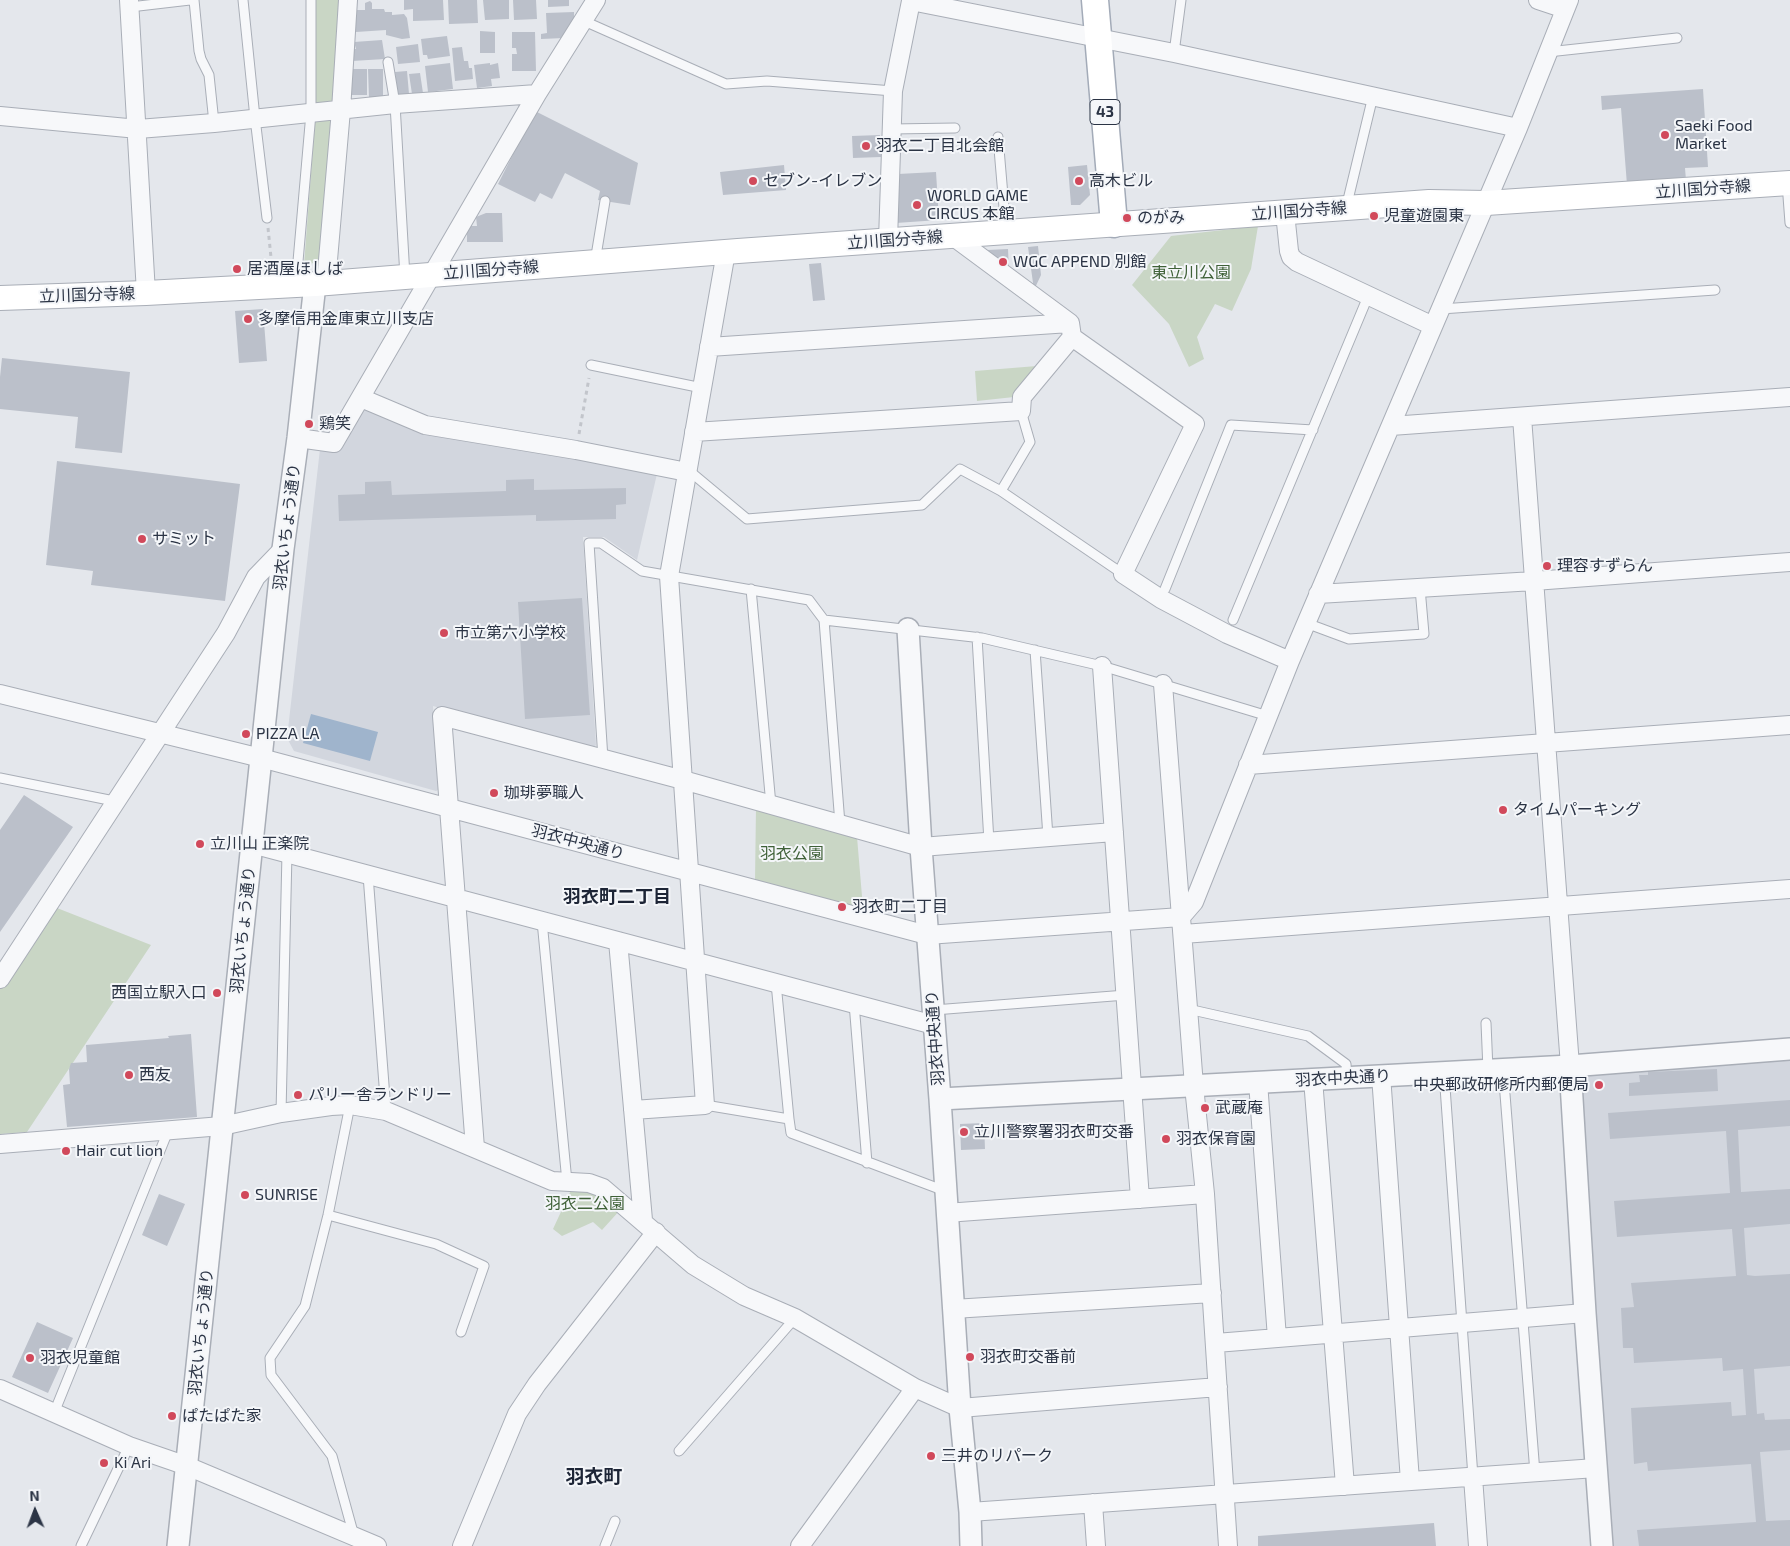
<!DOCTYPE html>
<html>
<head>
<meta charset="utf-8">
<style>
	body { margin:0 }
	#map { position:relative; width:1790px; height:1546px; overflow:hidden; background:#e4e7ec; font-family:"Exo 2",sans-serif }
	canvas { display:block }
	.north { position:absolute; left:10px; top:1486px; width:50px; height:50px; -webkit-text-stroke:4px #f4f6f9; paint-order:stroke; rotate:358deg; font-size:14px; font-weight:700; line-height:20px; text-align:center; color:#2b3445 }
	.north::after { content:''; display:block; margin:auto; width:18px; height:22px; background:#2b3445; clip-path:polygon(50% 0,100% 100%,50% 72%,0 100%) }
</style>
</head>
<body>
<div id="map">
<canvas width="1790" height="1546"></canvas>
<div class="north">N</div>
</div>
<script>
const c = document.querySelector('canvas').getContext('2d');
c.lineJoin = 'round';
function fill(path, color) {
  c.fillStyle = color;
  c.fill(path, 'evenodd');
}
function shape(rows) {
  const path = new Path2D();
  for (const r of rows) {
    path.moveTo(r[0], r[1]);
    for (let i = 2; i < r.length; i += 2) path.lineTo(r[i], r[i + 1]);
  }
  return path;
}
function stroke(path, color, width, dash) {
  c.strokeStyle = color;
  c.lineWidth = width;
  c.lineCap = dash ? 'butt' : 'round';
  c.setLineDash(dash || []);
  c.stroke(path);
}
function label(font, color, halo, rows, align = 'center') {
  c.font = font + ' "Exo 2","Noto Sans JP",sans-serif';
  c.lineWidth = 4;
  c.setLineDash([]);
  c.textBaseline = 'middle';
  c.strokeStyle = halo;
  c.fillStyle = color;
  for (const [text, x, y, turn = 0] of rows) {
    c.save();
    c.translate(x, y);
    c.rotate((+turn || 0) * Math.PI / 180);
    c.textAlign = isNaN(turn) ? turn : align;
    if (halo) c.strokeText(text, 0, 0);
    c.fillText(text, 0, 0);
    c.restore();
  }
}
const built = shape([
	[373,409,657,474,637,560,604,537,583,537,596,745,591,750,433,706,438,790,436,791,294,751,287,738,320,449,360,411],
	[1790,1056,1790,1546,1610,1546,1577,1072]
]);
const green = shape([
	[315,0,342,0,336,105,314,105],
	[332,119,323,261,304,265,315,121],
	[1258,226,1251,269,1232,311,1215,304,1197,337,1204,359,1189,367,1169,324,1132,285,1171,236],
	[1037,366,1014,397,977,401,975,371],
	[756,807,857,837,863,908,755,881],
	[57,908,151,945,27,1132,0,1134,0,988],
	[584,1185,621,1209,602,1230,593,1222,562,1236,553,1229,572,1188]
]);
const water = shape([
	[311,714,378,732,370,761,303,743]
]);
const building = shape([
	[404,0,443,0,444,20,413,21,413,9,404,10],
	[448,0,477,0,478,23,449,24],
	[483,0,509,0,509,19,485,20],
	[513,0,536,0,537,19,514,20],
	[548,0,569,0,569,6,548,7],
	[370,1,372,3,372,9,384,9,385,12,392,12,392,15,404,14,407,18,410,38,402,39,386,35,386,30,356,32,354,10,365,10,365,3],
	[574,12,574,24,564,38,541,39,541,34,547,33,546,13],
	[480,31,495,32,495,53,480,53],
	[512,32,535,32,536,71,512,71,512,54,517,54,516,48,512,48],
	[447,36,450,56,428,59,427,55,423,55,421,39],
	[382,40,385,59,352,61,352,49,356,49,354,42],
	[418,44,420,62,398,64,396,47],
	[462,47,464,61,468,61,469,68,472,68,473,79,455,81,452,48],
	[450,63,453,89,428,92,425,66],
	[490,63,490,65,498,63,500,78,491,79,492,86,477,88,474,65],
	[349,69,367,69,367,95,349,95],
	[368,69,383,69,383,98,369,98],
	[407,71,409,94,398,95,395,72],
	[420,73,423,93,412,94,409,74],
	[1703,89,1708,167,1685,168,1686,180,1627,185,1621,108,1602,110,1601,96],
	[535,111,638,163,630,205,598,200,600,191,565,173,552,199,540,193,535,202,498,184],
	[880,135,881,157,853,158,852,136],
	[784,165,786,190,723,195,720,172],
	[1087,165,1090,195,1080,205,1071,205,1068,167],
	[936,172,939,220,896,223,895,191,899,190,898,174],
	[486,213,502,213,503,242,467,242,467,226,477,226,476,217],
	[1038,246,1041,275,1034,290,1028,247],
	[1008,249,1009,270,985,253,987,250],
	[821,263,825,300,813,301,809,264],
	[263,309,267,361,239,363,235,311],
	[2,358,130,372,122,453,75,448,78,417,0,409,0,377],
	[57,461,240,484,225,601,91,585,93,571,46,565],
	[534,479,534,490,626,488,626,504,616,505,616,519,536,521,536,515,339,521,338,495,365,494,365,482,391,481,392,495,506,491,506,480],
	[582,598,590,715,525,719,518,602],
	[24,795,73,827,0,932,0,830],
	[191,1034,197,1117,67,1127,63,1085,70,1084,69,1069,71,1063,87,1062,86,1045,169,1038,168,1036],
	[1717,1069,1718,1091,1629,1096,1629,1083,1640,1082,1639,1075,1648,1075,1648,1072],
	[1790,1100,1790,1126,1738,1130,1741,1192,1790,1189,1790,1224,1744,1228,1747,1275,1755,1276,1790,1274,1790,1366,1754,1369,1757,1414,1764,1413,1765,1420,1790,1419,1790,1450,1760,1452,1766,1521,1790,1520,1790,1546,1639,1546,1637,1530,1756,1522,1751,1464,1648,1471,1647,1462,1634,1464,1631,1408,1731,1402,1732,1416,1746,1415,1743,1369,1723,1371,1722,1358,1634,1363,1633,1348,1623,1348,1621,1308,1634,1307,1631,1283,1736,1276,1732,1229,1617,1237,1614,1201,1730,1193,1726,1131,1610,1139,1608,1113],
	[984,1123,985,1149,961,1150,960,1124],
	[159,1194,185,1204,167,1246,142,1235],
	[37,1322,73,1338,48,1393,12,1377],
	[1434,1523,1436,1546,1258,1546,1258,1536]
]);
const path = shape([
	[268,228,272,267],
	[579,434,589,378]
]);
const service = shape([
	[194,0,199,51,201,59,209,75,214,123],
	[243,0,255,118,267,218],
	[130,7,190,0],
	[584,21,726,84,767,81,893,91],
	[1548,52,1677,38],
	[1174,53,1181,0],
	[388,62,395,104,405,277],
	[892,129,955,128],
	[998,137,1006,231],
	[1787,183,1790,223],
	[1346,208,1373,96],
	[595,262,605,201],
	[296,284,311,113,311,0],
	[1441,309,1715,290],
	[591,365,702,388],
	[687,472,693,474,747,519,922,505,960,469,1001,491,1030,442,1021,411],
	[1001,491,1123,574],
	[751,589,771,805],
	[1165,589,1231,425,1313,430],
	[824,620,840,824],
	[1233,620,1369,294],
	[1306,623,1349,639,1424,634,1420,588],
	[977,637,989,842],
	[1035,650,1048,837],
	[603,759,589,543,601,543,642,571,809,600,824,620,982,638,1102,666,1268,716],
	[0,778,114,801],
	[368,875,386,1111],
	[542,921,567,1182],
	[776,983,789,1119],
	[854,1003,867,1163],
	[1188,1009,1308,1036,1346,1064,1347,1078],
	[934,1010,1126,995],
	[1486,1023,1488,1070],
	[1503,1069,1535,1473],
	[1444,1073,1473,1477],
	[350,1105,328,1215,305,1306,270,1358,271,1375,332,1456,354,1536],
	[705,1105,789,1119,791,1133,945,1191],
	[281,1113,287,853],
	[328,1215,436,1244,484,1266,461,1332],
	[54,1413,168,1131],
	[679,1451,795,1318],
	[81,1546,129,1446],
	[605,1546,615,1521]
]);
const minor = shape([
	[129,0,146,293],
	[1538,0,1565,9],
	[0,116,138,129,214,123,395,104,537,94],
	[1285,213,1289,251,1291,257,1297,262,1433,326],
	[951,235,1070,323,1072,337,1195,424,1123,574,1161,599,1227,634,1290,661],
	[888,240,893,91,911,1,1174,53,1518,128],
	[326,283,341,110,348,0],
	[709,347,1070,323],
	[361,398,425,425,576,450,687,472],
	[1522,417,1570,1066],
	[1391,426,1790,397],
	[694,432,1021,411,1022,397,1072,337],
	[298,438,334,443,537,94,596,0],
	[1318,594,1534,581,1790,562],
	[1102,666,1140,1199],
	[1163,684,1194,1086,1205,1194,1228,1546],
	[0,694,261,758,927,935,1181,917,1194,902,1290,661,1518,128,1569,0],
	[1248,765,1790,725],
	[252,844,934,1025],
	[1183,934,1790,889],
	[618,941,643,1220],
	[0,979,226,633,256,577,283,549],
	[1381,1075,1410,1481],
	[1313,1079,1345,1486],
	[1258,1082,1277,1338],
	[633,1110,705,1105,669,576,726,252],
	[0,1144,222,1126,281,1113,331,1106,350,1105,386,1111,552,1181,589,1183,603,1188,693,1265,744,1296,795,1318,915,1388,960,1408,1218,1387],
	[475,1148,442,716,683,780,921,847,1114,832],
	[946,1213,1205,1194],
	[953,1309,1212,1293],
	[1216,1343,1585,1313],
	[0,1389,129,1446,187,1466,377,1546],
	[1473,1477,1478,1546],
	[1093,1503,1096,1546],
	[970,1512,1596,1468],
	[462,1546,517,1414,537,1384,656,1232],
	[800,1546,915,1388]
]);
const tertiary = shape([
	[908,629,921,847,940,1099,960,1408,970,1512,971,1546],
	[1570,1066,1585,1313,1602,1546],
	[940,1099,1570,1066,1790,1049],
	[178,1546,283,549,298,438,315,284]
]);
const secondary = shape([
	[0,298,146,293,315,284,738,251,1346,208,1429,202,1486,203,1790,183]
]);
const primary = shape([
	[1095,0,1114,224]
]);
const markers = [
	[1665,135,5,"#d1495b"],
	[866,146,5,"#d1495b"],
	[753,181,5,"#d1495b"],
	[1079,181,5,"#d1495b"],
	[917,205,5,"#d1495b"],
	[1374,216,5,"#d1495b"],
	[1127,218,5,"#d1495b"],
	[1003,262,5,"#d1495b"],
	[237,269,5,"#d1495b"],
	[248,319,5,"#d1495b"],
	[309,424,5,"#d1495b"],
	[142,539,5,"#d1495b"],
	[1547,566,5,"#d1495b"],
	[444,633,5,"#d1495b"],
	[246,734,5,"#d1495b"],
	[494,793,5,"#d1495b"],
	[1503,810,5,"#d1495b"],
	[200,844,5,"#d1495b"],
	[842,907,5,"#d1495b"],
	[217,993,5,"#d1495b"],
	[129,1075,5,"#d1495b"],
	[1599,1085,5,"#d1495b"],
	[298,1095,5,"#d1495b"],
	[1205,1108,5,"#d1495b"],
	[964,1132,5,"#d1495b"],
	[1166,1139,5,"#d1495b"],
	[66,1151,5,"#d1495b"],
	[245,1195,5,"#d1495b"],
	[970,1357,5,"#d1495b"],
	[30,1358,5,"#d1495b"],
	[172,1416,5,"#d1495b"],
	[931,1456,5,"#d1495b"],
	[104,1463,5,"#d1495b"]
];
const shields = [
	[1105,112,30]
];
const shieldNames = [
	["43",1105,112]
];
const poiNames = [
	["Saeki Food",1675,126],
	["Market",1675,144],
	["羽衣二丁目北会館",876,146],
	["セブン-イレブン",763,181],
	["高木ビル",1089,181],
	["WORLD GAME",927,196],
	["CIRCUS 本館",927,214],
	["児童遊園東",1384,216],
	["のがみ",1137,218],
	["WGC APPEND 別館",1013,262],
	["居酒屋ほしば",247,269],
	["多摩信用金庫東立川支店",258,319],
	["鶏笑",319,424],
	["サミット",152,539],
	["理容すずらん",1557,566],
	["市立第六小学校",454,633],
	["PIZZA LA",256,734],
	["珈琲夢職人",504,793],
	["タイムパーキング",1513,810],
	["立川山 正楽院",210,844],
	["羽衣町二丁目",852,907],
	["西国立駅入口",207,993,"right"],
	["西友",139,1075],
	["中央郵政研修所内郵便局",1589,1085,"right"],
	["パリー舎ランドリー",308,1095],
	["武蔵庵",1215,1108],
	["立川警察署羽衣町交番",974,1132],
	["羽衣保育園",1176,1139],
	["Hair cut lion",76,1151],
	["SUNRISE",255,1195],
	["羽衣町交番前",980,1357],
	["羽衣児童館",40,1358],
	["ぱたぱた家",182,1416],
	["三井のリパーク",941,1456],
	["Ki Ari",114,1463]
];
const streetNames = [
	["立川国分寺線",1703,189,-4],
	["立川国分寺線",1299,211,-4],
	["立川国分寺線",895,240,-4],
	["立川国分寺線",491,270,-4],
	["立川国分寺線",87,295,-2],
	["羽衣いちょう通り",287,527,-83],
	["羽衣中央通り",578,842,15],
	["羽衣いちょう通り",243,930,-84],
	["羽衣中央通り",935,1038,-94],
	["羽衣中央通り",1343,1078,-3],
	["羽衣いちょう通り",201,1332,-84]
];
const parkNames = [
	["東立川公園",1191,273],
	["羽衣公園",792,854],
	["羽衣二公園",585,1204]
];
const neighbourhoodNames = [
	["羽衣町二丁目",617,897]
];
const quarterNames = [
	["羽衣町",594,1477]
];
fill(built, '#d2d6de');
fill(green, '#c9d6c5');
fill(water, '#9fb4cc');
fill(building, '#bbc0ca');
stroke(service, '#a9aeb7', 11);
stroke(minor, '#a9aeb7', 20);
stroke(tertiary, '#a9aeb7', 24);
stroke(secondary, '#a9aeb7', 26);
stroke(primary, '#a3abb8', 29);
stroke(path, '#c2c5cb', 3, [4, 4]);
stroke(service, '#f7f8fa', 9);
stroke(minor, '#f7f8fa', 18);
stroke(tertiary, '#f7f8fa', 21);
stroke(secondary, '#fff', 24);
stroke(primary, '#fff', 26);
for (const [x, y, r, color] of markers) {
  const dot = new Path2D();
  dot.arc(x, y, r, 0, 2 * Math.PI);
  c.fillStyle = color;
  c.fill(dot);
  stroke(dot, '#f4f6f9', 2);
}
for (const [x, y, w] of shields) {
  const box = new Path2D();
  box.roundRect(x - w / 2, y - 12.5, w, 25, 4);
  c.fillStyle = '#f4f6f9';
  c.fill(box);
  stroke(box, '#2b3445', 1);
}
label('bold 15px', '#2b3445', null, shieldNames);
label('16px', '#2b3445', '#f4f6f9', poiNames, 'left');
label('16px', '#2b3445', '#f4f6f9', streetNames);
label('16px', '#3f6138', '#f4f6f9', parkNames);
label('bold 18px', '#1d2536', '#f4f6f9', neighbourhoodNames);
label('bold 19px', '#1d2536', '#f4f6f9', quarterNames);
</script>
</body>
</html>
